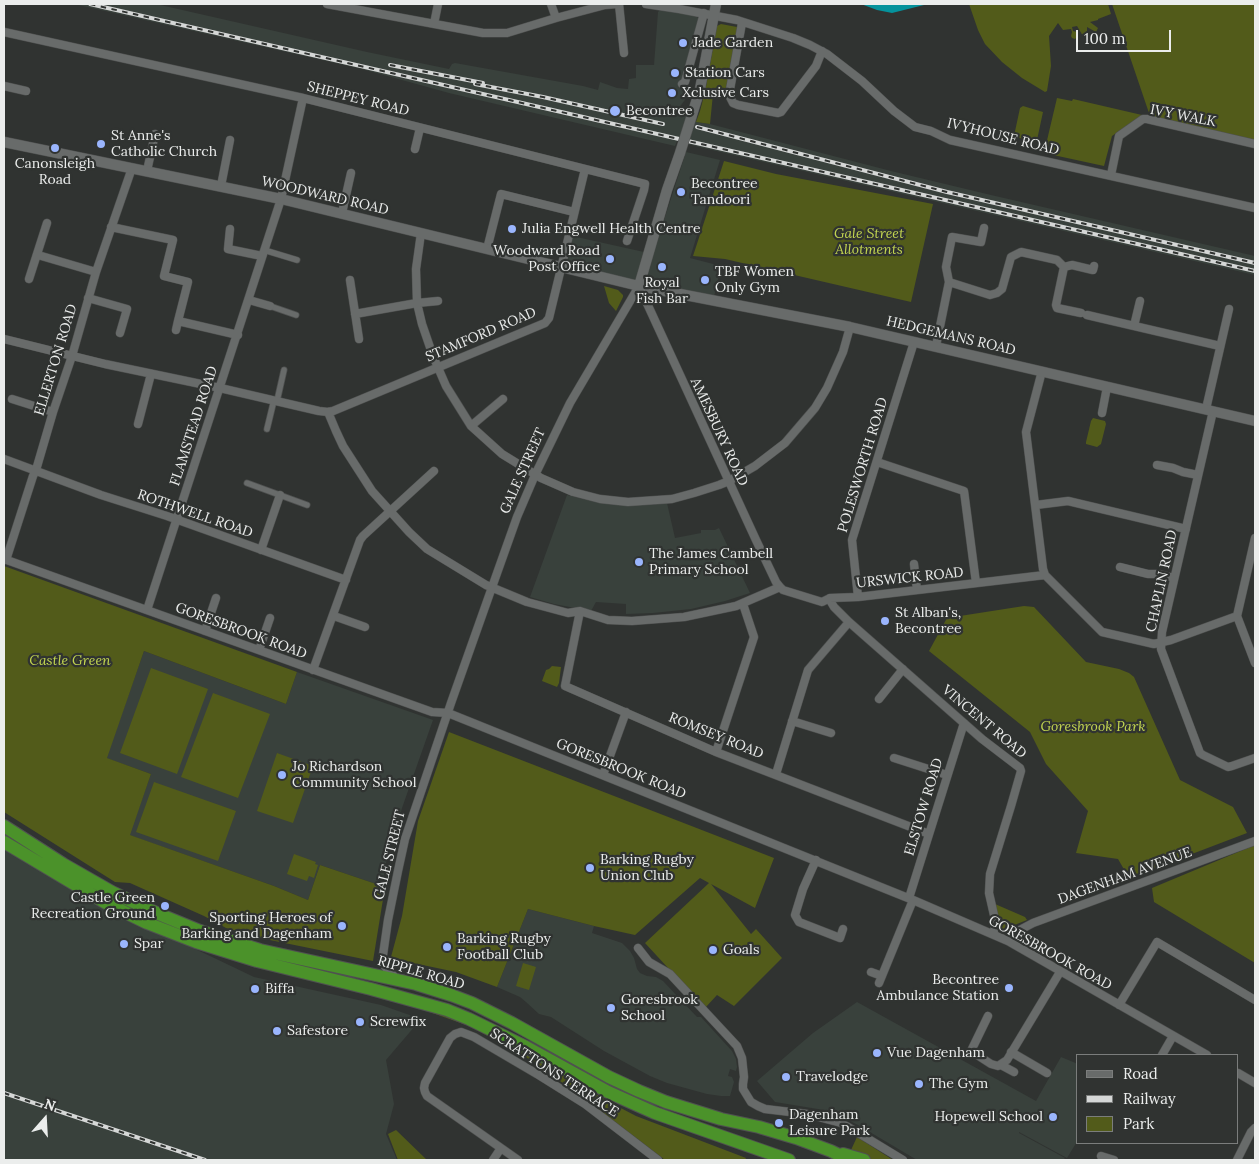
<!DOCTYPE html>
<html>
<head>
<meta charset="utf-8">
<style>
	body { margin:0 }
	#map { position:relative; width:1259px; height:1164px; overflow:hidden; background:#303331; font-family:Lora,serif }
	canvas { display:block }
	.frame { position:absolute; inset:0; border:5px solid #ebedec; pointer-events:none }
	.legend { position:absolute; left:1076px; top:1054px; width:162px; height:90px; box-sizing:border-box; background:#303331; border:1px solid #7b7d7c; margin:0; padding:6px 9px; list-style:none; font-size:15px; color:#ebedec }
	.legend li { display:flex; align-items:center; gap:10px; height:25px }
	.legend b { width:25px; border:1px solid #7b7d7c }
	.north { position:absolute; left:20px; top:1094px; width:50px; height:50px; -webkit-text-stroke:4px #303331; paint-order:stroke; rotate:19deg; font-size:14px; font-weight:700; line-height:20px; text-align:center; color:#ebedec }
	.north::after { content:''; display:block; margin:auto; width:18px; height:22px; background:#ebedec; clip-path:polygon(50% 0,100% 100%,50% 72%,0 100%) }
	.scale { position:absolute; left:1076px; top:30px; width:95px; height:22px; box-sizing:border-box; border:2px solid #ebedec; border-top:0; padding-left:6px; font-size:15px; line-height:18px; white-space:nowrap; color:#ebedec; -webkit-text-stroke:4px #303331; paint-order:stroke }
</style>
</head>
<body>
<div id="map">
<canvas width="1259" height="1164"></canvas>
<div class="frame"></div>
<ul class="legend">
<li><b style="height:6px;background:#686b6a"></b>Road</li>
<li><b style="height:6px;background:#d5d7d6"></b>Railway</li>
<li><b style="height:14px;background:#525b1a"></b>Park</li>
</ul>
<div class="north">N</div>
<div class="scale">100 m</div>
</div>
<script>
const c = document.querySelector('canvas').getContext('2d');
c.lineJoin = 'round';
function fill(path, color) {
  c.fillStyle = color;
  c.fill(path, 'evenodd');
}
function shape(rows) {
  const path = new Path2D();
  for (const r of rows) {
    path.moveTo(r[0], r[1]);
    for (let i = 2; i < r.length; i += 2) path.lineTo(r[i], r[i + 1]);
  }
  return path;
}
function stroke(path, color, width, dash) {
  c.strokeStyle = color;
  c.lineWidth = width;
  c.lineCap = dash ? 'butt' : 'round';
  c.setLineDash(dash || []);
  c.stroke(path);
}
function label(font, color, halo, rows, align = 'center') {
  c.font = font + ' Lora,serif';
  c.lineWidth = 4.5;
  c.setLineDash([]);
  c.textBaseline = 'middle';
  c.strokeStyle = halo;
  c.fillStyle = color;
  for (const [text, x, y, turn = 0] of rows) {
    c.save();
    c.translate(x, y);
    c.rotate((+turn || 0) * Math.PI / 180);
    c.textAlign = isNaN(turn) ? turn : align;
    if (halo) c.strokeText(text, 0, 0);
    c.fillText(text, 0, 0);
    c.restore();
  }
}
const built = shape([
	[74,4,156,4,367,52,449,69,452,64,455,63,583,86,598,90,600,82,617,88,628,89,629,79,636,78,636,65,654,65,658,12,660,10,694,14,698,18,698,20,683,79,690,87,687,97,676,112,697,118,696,122,710,124,891,171,991,195,1255,256,1255,275,699,147,677,141,675,146,449,93,362,69],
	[686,152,720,160,690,258,721,266,714,297,650,284,570,266,567,263,566,259,572,236,653,254],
	[567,495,588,500,617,504,654,505,655,504,667,503,675,538,701,533,701,530,715,530,719,528,750,593,725,601,691,609,653,613,626,614,626,604,596,602,591,611,554,604,530,597],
	[144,651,286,704,297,672,433,720,402,808,384,870,385,887,320,865,308,900,274,886,129,835,151,774,106,758],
	[4,844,166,935,254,977,381,1005,421,1019,386,1060,394,1104,386,1134,397,1160,4,1160],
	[528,909,594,926,592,933,622,943,630,951,634,958,637,969,640,973,647,976,656,977,663,981,697,1017,701,1017,732,1051,736,1059,737,1067,736,1071,730,1069,728,1076,732,1077,734,1082,730,1096,721,1096,707,1094,667,1083,650,1076,604,1051,551,1017,539,1014,526,1002,520,997,497,987],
	[857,1002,1036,1101,1061,1057,1078,1064,1078,1140,1067,1158,1019,1132,1019,1133,1065,1158,1063,1160,917,1160,858,1125,830,1111,775,1102,757,1081,813,1033]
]);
const green = shape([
	[969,4,1108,4,1111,14,1098,19,1098,20,1090,22,1098,28,1096,32,1087,27,1087,34,1083,36,1077,26,1072,27,1073,31,1077,32,1078,35,1077,37,1075,39,1072,38,1071,36,1072,32,1071,29,1063,30,1058,23,1049,36,1051,66,1047,91,1045,92,1022,78,1002,62,985,44,978,30],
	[1112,4,1255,4,1255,140,1150,116],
	[721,24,737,27,739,32,727,96,713,94,710,124,696,122,700,111,705,92,716,31,717,26],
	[1057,98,1072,101,1073,99,1142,115,1112,136,1104,166,1044,153],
	[1023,106,1043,112,1037,140,1035,142,1016,137,1014,136,1020,108],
	[724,161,776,174,933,204,911,302,725,259,693,256],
	[604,286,618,290,623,295,623,297,616,311,609,303],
	[1093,418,1105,421,1106,424,1101,444,1097,447,1086,444,1086,442,1091,421],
	[4,566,297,672,286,704,144,651,107,758,151,774,130,835,274,886,308,900,320,865,385,887,373,961,265,939,226,928,204,916,130,883,115,882,4,812],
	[1024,606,1034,607,1086,662,1119,669,1129,673,1134,677,1180,780,1233,807,1247,833,1129,878,1118,859,1076,853,1088,811,1046,764,1030,732,929,651,947,618],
	[552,666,561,667,559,683,557,687,542,681,546,670,549,669],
	[151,668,208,689,177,774,120,753],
	[213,693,270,714,238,798,181,777],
	[449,732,774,858,755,908,711,884,751,934,756,929,782,958,734,1006,717,995,705,1008,645,943,709,883,700,878,635,935,594,926,528,909,497,987,456,972,394,959,391,957,402,916,418,821],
	[277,753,313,766,293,823,257,811],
	[154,782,236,811,218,861,136,832],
	[1255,845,1255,963,1154,902,1152,888],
	[294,854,316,862,315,864,318,865,314,878,309,876,307,881,287,874],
	[995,904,1025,917,1027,920,1002,930,1000,929,994,905],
	[523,963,536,967,529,990,516,986],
	[424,1009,475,1026,615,1105,636,1116,746,1158,745,1160,722,1160,713,1159,707,1160,665,1160,580,1095,520,1053,469,1026,424,1010],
	[396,1130,427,1160,398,1160,388,1134],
	[857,1137,893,1160,871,1160,851,1150]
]);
const water = shape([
	[861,4,928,4,892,13,877,10]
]);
const pedestrian = shape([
	[264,250,297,260],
	[270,306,296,315],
	[277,401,284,370],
	[267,429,274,400],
	[247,483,307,505]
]);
const minor = shape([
	[327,4,483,33,507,33,556,18,605,5,617,4],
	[551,4,556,18],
	[619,4,624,53],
	[646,4,679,9,737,20,793,38,810,45,827,54,862,81,894,111,915,127,931,131,950,140,1255,208],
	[742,23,729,95,733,103,738,105,778,113,781,112,816,66,822,51],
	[434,24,438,4],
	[4,32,303,98,645,184,644,190,627,241],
	[682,84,685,82,704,13],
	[4,86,26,91],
	[415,149,420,128],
	[147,171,155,134],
	[1111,175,1119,136,1143,119,1147,119,1255,144],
	[221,186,230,140],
	[342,213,351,173],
	[111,227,173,240,164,276,188,282,178,321,238,335],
	[230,229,228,249,262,256],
	[421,233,416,269,417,303,422,324,433,356,446,386,471,426,502,454,541,478,573,492,600,499,628,502,672,499,694,493,719,485,729,481,755,466,785,443,815,408,827,388,843,352,850,327],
	[487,249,501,194,574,212],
	[38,255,96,272],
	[1064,267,1072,265,1093,270,1094,266],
	[29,279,47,223],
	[350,280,359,339],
	[949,282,946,267,952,237,981,242,984,228],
	[639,286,756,540,776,582,780,587,783,590,822,602,830,598,858,597,1045,575],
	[88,298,127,309,120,333],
	[249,300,270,306],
	[355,314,417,303,438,301],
	[1087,315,1220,346],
	[1134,326,1140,301],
	[176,330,178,321],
	[4,339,105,364,220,388,319,411,328,412,333,411,545,323,549,318,585,169],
	[936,346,949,282,990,295,997,293,1002,289,1011,257,1021,252,1057,260,1064,267,1056,305,1057,308,1081,313],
	[1042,371,1026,432,1043,569,1045,575,1102,632,1154,644,1171,640,1237,616],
	[12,399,53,412],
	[1206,409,1229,309],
	[1213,411,1162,632,1161,649,1200,753,1203,755,1228,767,1232,766,1255,758],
	[328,412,336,431,343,446,372,491,409,532,427,549,486,585,527,602,568,613,580,611,608,620,632,621,684,617,736,606,780,587],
	[1102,413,1107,387],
	[138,424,151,374],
	[471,426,503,399],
	[4,459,101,495,167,516,346,580],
	[877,462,964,491,976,583],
	[1157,465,1173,468,1183,472,1198,475],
	[1036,505,1068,501,1186,529],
	[1255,538,1237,616,1255,663],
	[261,550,280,495],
	[4,559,432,712,448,713,913,900,1008,941,1207,1055],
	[6,560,33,476,36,470,53,412,72,356,96,272,132,168],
	[914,564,917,590],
	[1120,567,1148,574,1159,574,1174,578],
	[858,597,852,540,914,342],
	[830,598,831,602,834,607,849,622,982,739,1020,768,1021,771,1011,806,990,874,989,893,996,924,993,934],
	[147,610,281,199,303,98],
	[580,611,565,686,716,752,929,834],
	[334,616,365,627],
	[205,631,216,598],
	[259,650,270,618],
	[313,670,360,540,363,536,434,471],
	[879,699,903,669],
	[792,721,831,733],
	[716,752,754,637,743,604],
	[894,758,947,775],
	[776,774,808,670,849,622],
	[603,775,626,712],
	[816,860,803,889,795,915,799,922,840,938,843,929],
	[909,898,964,723],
	[1008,941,1016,932,1033,923,1255,841],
	[638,948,649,962,670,974,737,1046,742,1058,744,1077,743,1084,743,1089,751,1102,758,1106,765,1109,807,1114,841,1123,865,1137,903,1160],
	[871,972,882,976],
	[396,978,388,971,382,962,388,920,398,871,405,839,451,703,496,576,517,517,535,475,570,403,639,286],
	[879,983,913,900],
	[1119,1005,1157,942,1255,1000],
	[988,1016,971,1051,991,1064,998,1066,1007,1060,1060,972],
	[1011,1052,1047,1073],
	[1162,1055,1173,1036],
	[1001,1065,1014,1072],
	[1238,1073,1255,1083],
	[1101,1156,1114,1160],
	[493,1160,501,1148],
	[518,1160,427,1096,425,1092,424,1088,425,1083,450,1038,455,1034,461,1032,474,1037,537,1074,585,1104,658,1160],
	[1237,1160,1251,1132,1255,1128]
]);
const tertiary = shape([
	[692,115,700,89,716,4],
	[4,142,281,199,639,286,850,327,1255,421],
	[639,286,667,190,680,153]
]);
const trunk = shape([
	[4,826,63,864,112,892,161,915,200,931,260,950,416,984,451,995,472,1003,512,1023,609,1077,639,1091,666,1102,721,1119,759,1127,796,1138,831,1151,849,1160],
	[4,842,106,903,147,923,196,942,257,961,371,989,447,1010,469,1019,526,1047,608,1092,655,1113,789,1160],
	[843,1154,864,1160]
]);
const rail = shape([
	[90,4,1255,271],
	[390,65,483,83],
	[475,84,543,97,663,124],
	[697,127,947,192,1255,263],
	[4,1093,205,1160]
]);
const tertiaryBridge = shape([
	[680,153,692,115]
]);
const markers = [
	[683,43,5,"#9ab5fd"],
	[675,73,5,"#9ab5fd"],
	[672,93,5,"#9ab5fd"],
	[615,111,6,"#9ab5fd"],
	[101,144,5,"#9ab5fd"],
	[55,148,5,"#9ab5fd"],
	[681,192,5,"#9ab5fd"],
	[512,229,5,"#9ab5fd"],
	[610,259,5,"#9ab5fd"],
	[662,267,5,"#9ab5fd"],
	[705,280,5,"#9ab5fd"],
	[639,562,5,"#9ab5fd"],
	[885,621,5,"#9ab5fd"],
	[282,775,5,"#9ab5fd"],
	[590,868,5,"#9ab5fd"],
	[165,906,5,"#9ab5fd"],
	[342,926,5,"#9ab5fd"],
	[124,944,5,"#9ab5fd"],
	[447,947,5,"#9ab5fd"],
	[713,950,5,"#9ab5fd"],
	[1009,988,5,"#9ab5fd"],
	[255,989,5,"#9ab5fd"],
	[611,1008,5,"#9ab5fd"],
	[360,1022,5,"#9ab5fd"],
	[277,1031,5,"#9ab5fd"],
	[877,1053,5,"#9ab5fd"],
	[786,1077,5,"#9ab5fd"],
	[919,1084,5,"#9ab5fd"],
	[1053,1117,5,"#9ab5fd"],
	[779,1123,5,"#9ab5fd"]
];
const poiNames = [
	["Jade Garden",693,43],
	["Station Cars",685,73],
	["Xclusive Cars",682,93],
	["Becontree",626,111],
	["St Anne's",111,136],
	["Catholic Church",111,152],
	["Canonsleigh",55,164,"center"],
	["Road",55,180,"center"],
	["Becontree",691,184],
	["Tandoori",691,200],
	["Julia Engwell Health Centre",522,229],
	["Woodward Road",600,251,"right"],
	["Post Office",600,267,"right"],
	["TBF Women",715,272],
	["Only Gym",715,288],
	["Royal",662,283,"center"],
	["Fish Bar",662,299,"center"],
	["The James Cambell",649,554],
	["Primary School",649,570],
	["St Alban's,",895,613],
	["Becontree",895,629],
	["Jo Richardson",292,767],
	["Community School",292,783],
	["Barking Rugby",600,860],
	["Union Club",600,876],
	["Castle Green",155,898,"right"],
	["Recreation Ground",155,914,"right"],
	["Sporting Heroes of",332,918,"right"],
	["Barking and Dagenham",332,934,"right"],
	["Barking Rugby",457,939],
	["Football Club",457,955],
	["Spar",134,944],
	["Goals",723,950],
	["Becontree",999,980,"right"],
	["Ambulance Station",999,996,"right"],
	["Biffa",265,989],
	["Goresbrook",621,1000],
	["School",621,1016],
	["Screwfix",370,1022],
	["Safestore",287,1031],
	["Vue Dagenham",887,1053],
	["Travelodge",796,1077],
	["The Gym",929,1084],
	["Dagenham",789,1115],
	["Leisure Park",789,1131],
	["Hopewell School",1043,1117,"right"]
];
const streetNames = [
	["SHEPPEY ROAD",358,99,14],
	["IVY WALK",1183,116,11],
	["IVYHOUSE ROAD",1003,137,14],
	["WOODWARD ROAD",325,196,13],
	["STAMFORD ROAD",481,335,-23],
	["HEDGEMANS ROAD",951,336,13],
	["ELLERTON ROAD",56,360,-73],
	["FLAMSTEAD ROAD",194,426,-72],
	["AMESBURY ROAD",719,432,65],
	["POLESWORTH ROAD",863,465,-73],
	["GALE STREET",523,471,-66],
	["ROTHWELL ROAD",195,514,19],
	["URSWICK ROAD",910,578,-6],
	["CHAPLIN ROAD",1162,581,-78],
	["GORESBROOK ROAD",241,631,20],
	["VINCENT ROAD",984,722,40],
	["ROMSEY ROAD",716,736,22],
	["GORESBROOK ROAD",621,769,22],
	["ELSTOW ROAD",924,807,-73],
	["GALE STREET",390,855,-76],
	["DAGENHAM AVENUE",1125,876,-20],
	["GORESBROOK ROAD",1050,953,29],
	["RIPPLE ROAD",421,973,16],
	["SCRATTONS TERRACE",554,1073,33]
];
const parkNames = [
	["Gale Street",869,234],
	["Allotments",869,250],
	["Castle Green",70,661],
	["Goresbrook Park",1093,727]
];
fill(built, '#39413c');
fill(green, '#525b1a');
fill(water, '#05929c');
stroke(pedestrian, '#4f5150', 7);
stroke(minor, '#4f5150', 9);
stroke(tertiary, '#4f5150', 11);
stroke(trunk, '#4f5150', 14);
stroke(pedestrian, '#686b6a', 5.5);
stroke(minor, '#686b6a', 8);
stroke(tertiary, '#686b6a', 10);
stroke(trunk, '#4b922a', 12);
stroke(rail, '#d5d7d6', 4);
stroke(rail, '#303331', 2, [5.5]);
stroke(tertiaryBridge, '#4f5150', 11, []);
stroke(tertiaryBridge, '#686b6a', 10);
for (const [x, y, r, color] of markers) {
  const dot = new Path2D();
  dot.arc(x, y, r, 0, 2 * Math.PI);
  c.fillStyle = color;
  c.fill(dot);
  stroke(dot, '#303331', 2);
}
label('14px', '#ebedec', '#303331', poiNames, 'left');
label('14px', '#ebedec', '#303331', streetNames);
label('italic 14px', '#c2d550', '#303331', parkNames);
</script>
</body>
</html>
